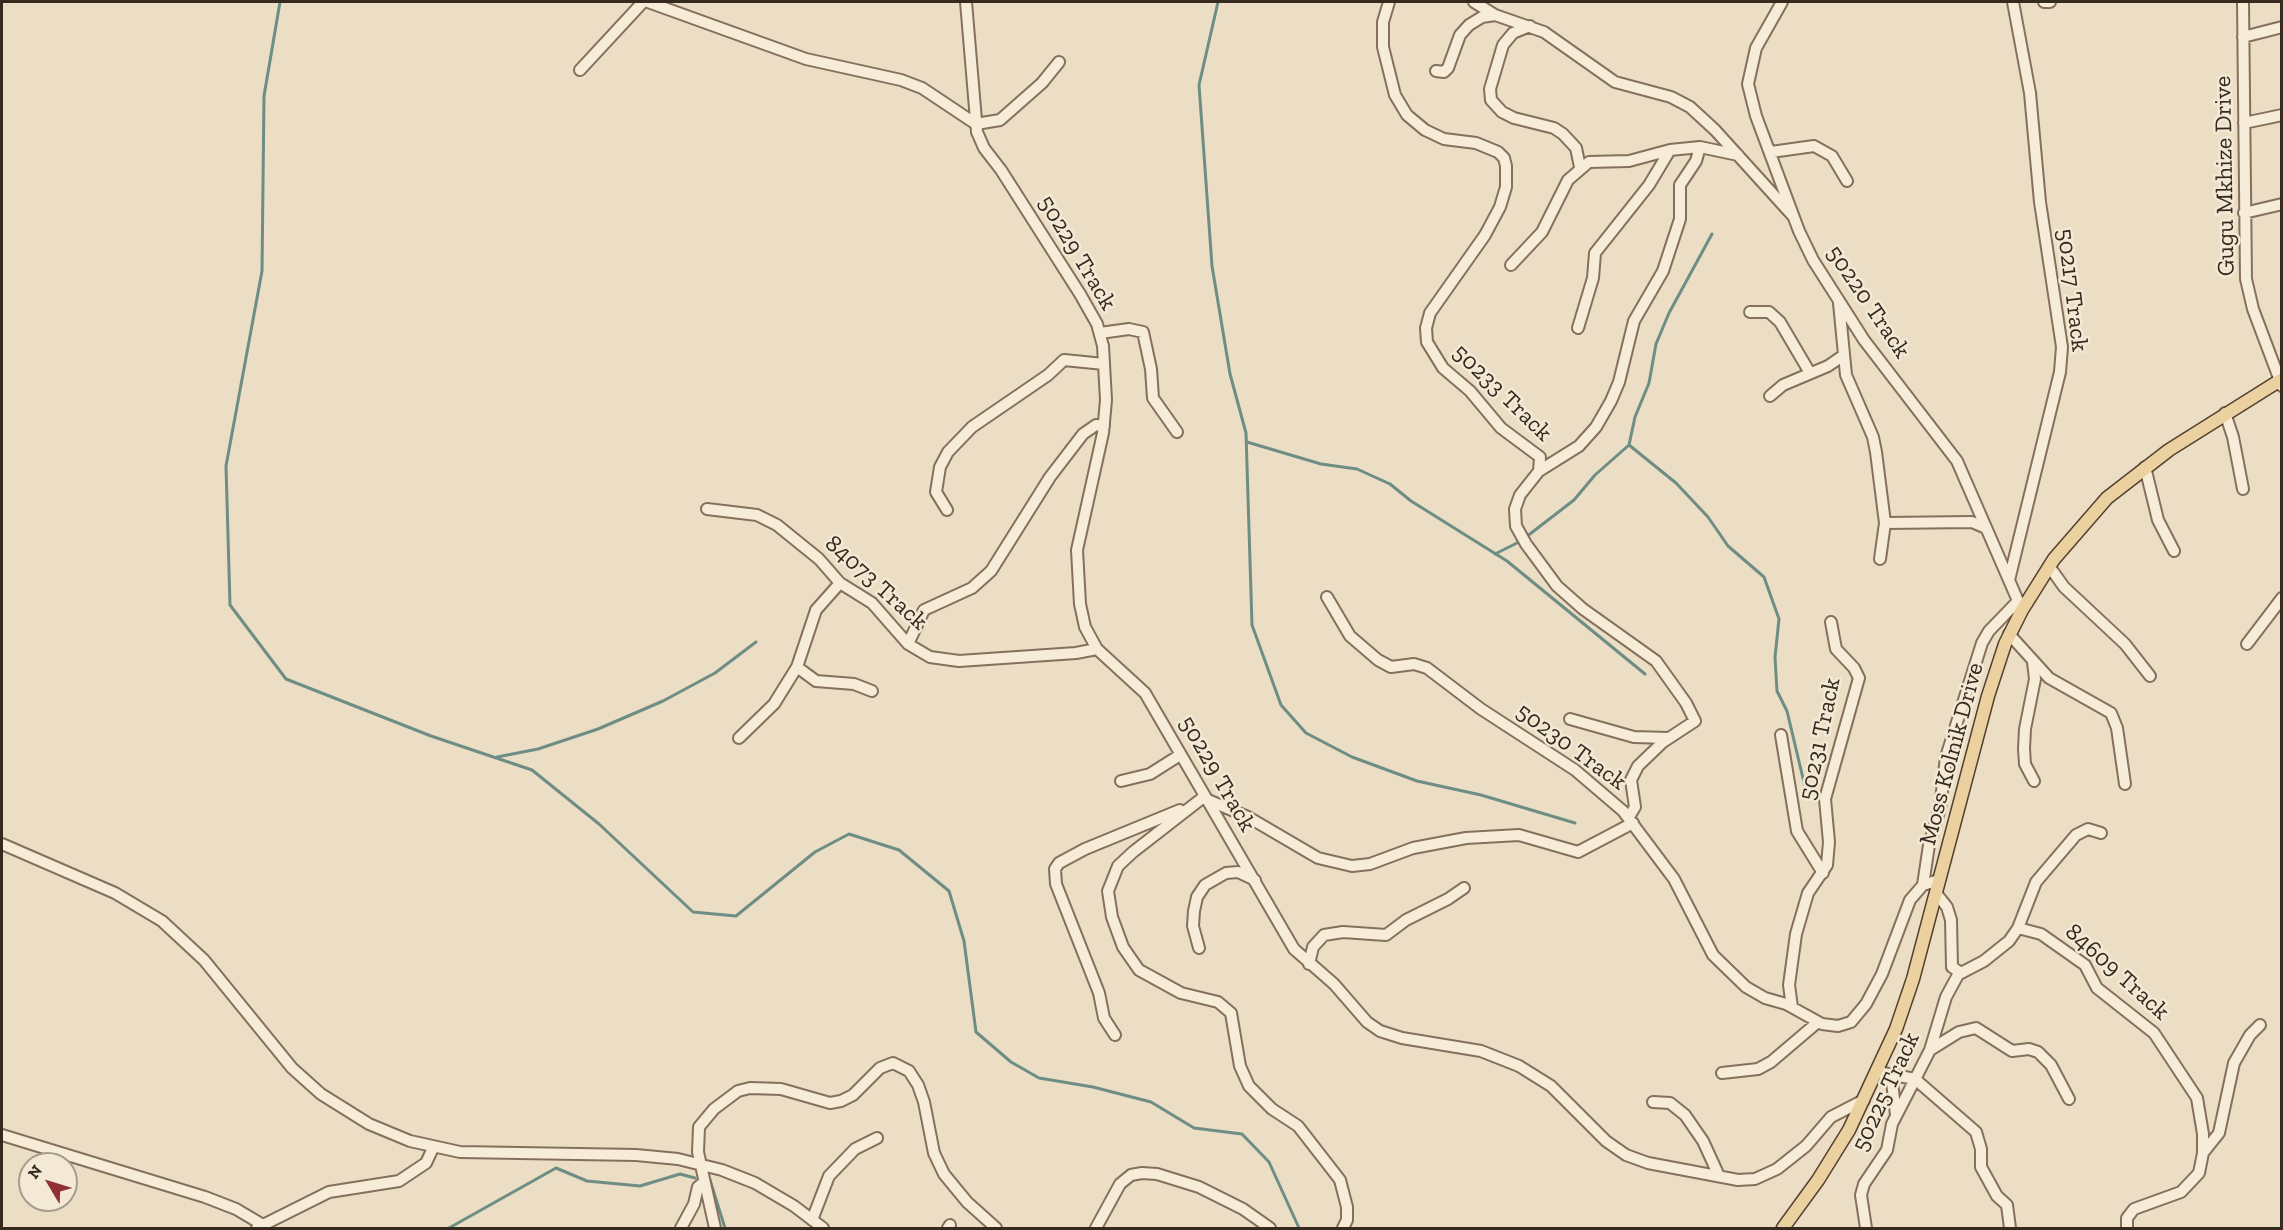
<!DOCTYPE html>
<html>
<head>
<meta charset="utf-8">
<style>
	body { margin:0 }
	#map { position:relative; width:2283px; height:1230px; overflow:hidden; background:#ebdec5; font-family:"Zilla Slab",serif }
	canvas { display:block }
	.frame { position:absolute; inset:0; border:3px solid #362a1f; pointer-events:none }
	.north { position:absolute; left:18px; top:1152px; width:60px; height:60px; box-sizing:border-box; background:#f3e9d5; border:2px solid #a79d8c; border-radius:50%; rotate:308deg; font-size:16px; font-weight:700; line-height:24px; text-align:center; color:#362a1f }
	.north::after { content:''; display:block; margin:auto; width:21px; height:27px; background:#913035; clip-path:polygon(50% 0,100% 100%,50% 72%,0 100%) }
</style>
</head>
<body>
<div id="map">
<canvas width="2283" height="1230"></canvas>
<div class="frame"></div>
<div class="north">N</div>
</div>
<script>
const c = document.querySelector('canvas').getContext('2d');
c.lineJoin = 'round';
function shape(rows) {
  const path = new Path2D();
  for (const r of rows) {
    path.moveTo(r[0], r[1]);
    for (let i = 2; i < r.length; i += 2) path.lineTo(r[i], r[i + 1]);
  }
  return path;
}
function stroke(path, color, width, dash) {
  c.strokeStyle = color;
  c.lineWidth = width;
  c.lineCap = dash ? 'butt' : 'round';
  c.setLineDash(dash || []);
  c.stroke(path);
}
function label(font, color, halo, rows, align = 'center') {
  c.font = font + ' "Zilla Slab",serif';
  c.lineWidth = 5;
  c.setLineDash([]);
  c.textBaseline = 'middle';
  c.strokeStyle = halo;
  c.fillStyle = color;
  for (const [text, x, y, turn = 0] of rows) {
    c.save();
    c.translate(x, y);
    c.rotate((+turn || 0) * Math.PI / 180);
    c.textAlign = isNaN(turn) ? turn : align;
    if (halo) c.strokeText(text, 0, 0);
    c.fillText(text, 0, 0);
    c.restore();
  }
}
const stream = shape([
	[280,2,264,96,262,271,226,466,230,605,286,679,431,736,532,770,599,824,693,912,736,916,815,852,849,834,899,850,949,891,964,941,976,1032,1011,1062,1039,1078,1093,1087,1151,1102,1194,1128,1242,1134,1269,1162,1299,1228],
	[1218,2,1199,85,1212,266,1230,374,1246,433,1252,625,1281,705,1306,733,1352,757,1417,781,1481,795,1575,823],
	[1247,442,1321,464,1357,469,1390,484,1411,501,1507,561,1645,674],
	[1629,445,1676,483,1708,517,1728,546,1764,577,1779,619,1775,657,1777,691,1787,711,1806,791],
	[1526,537,1574,500,1595,475,1629,445,1635,417,1649,383,1656,344,1669,313,1712,234],
	[1495,554,1521,541],
	[497,757,538,749,598,729,663,701,715,673,756,642],
	[710,1180,725,1228],
	[449,1228,556,1168,587,1181,640,1186,680,1174,695,1178]
]);
const minor = shape([
	[648,2,806,59,901,80,922,88,976,124,1000,120,1042,83,1059,62],
	[966,2,977,132,984,148,1001,170,1080,294,1097,324,1103,346,1106,400,1103,433,1077,550,1080,604,1085,627,1097,649,1145,693,1294,949,1334,984,1367,1022,1380,1031,1402,1038,1481,1051,1519,1066,1551,1086,1606,1141,1626,1155,1648,1163,1738,1180,1755,1179,1777,1169,1806,1146,1831,1117,1864,1100],
	[1389,2,1383,22,1383,47,1395,95,1407,115,1425,130,1444,139,1476,143,1498,152,1504,158,1506,166,1506,187,1500,207,1485,235,1430,313,1426,328,1427,342,1443,368,1470,391,1501,428,1540,457,1539,471,1520,495,1515,509,1516,526,1526,544,1557,586,1583,609,1656,661,1686,703,1695,721,1663,742,1638,766,1631,780,1635,807,1629,817],
	[1474,2,1495,15,1544,32,1615,82,1671,97,1690,107,1715,130,1792,215],
	[1782,2,1756,48,1748,84,1756,116,1799,231,1813,260,1864,340,1957,461,2022,610],
	[2044,2,2050,2],
	[2243,2,2246,279,2253,309,2282,386],
	[1530,26,1513,33,1503,45,1490,89,1491,100,1502,112,1514,118,1554,128,1563,134,1576,148,1580,167],
	[2243,37,2282,27],
	[580,70,643,2],
	[1436,71,1444,72,1448,68,1460,35,1469,25,1482,17,1495,15],
	[2244,123,2282,115],
	[1771,152,1814,146,1832,156,1847,181],
	[2244,213,2282,204],
	[1511,265,1542,232,1568,180,1589,162,1629,161,1670,150,1700,147,1738,155],
	[1839,303,1846,375,1873,437,1876,452,1885,523,1880,559],
	[1750,312,1769,312,1780,322,1810,373],
	[1578,328,1593,278,1595,253,1649,185,1670,150],
	[1100,333,1129,329,1143,332,1151,369,1153,398,1177,432],
	[1770,396,1783,385,1828,366,1844,355],
	[2225,413,2233,437,2243,489],
	[2145,467,2158,520,2174,551],
	[1539,471,1579,446,1596,427,1611,401,1619,382,1634,321,1663,271,1680,219,1680,185,1696,161,1700,147],
	[707,509,757,515,777,525,819,559,840,583,872,603,908,644,930,657,959,661,1076,653,1097,649],
	[947,510,936,492,940,467,948,452,972,427,1048,375,1064,360,1104,364],
	[1885,523,1972,522,1986,528],
	[2049,566,2064,587,2125,644,2150,676],
	[2009,580,2060,372,2062,347,2040,202,2030,93,2013,2],
	[1327,597,1350,636,1378,660,1391,667,1414,664,1427,668,1481,709,1575,770,1623,811,1674,879,1713,955,1746,987,1765,998,1786,1004,1822,1024,1838,1026,1851,1022,1866,1004,1882,974,1910,900,1923,885,1939,880],
	[2009,634,2049,678,2111,713,2117,728,2125,784],
	[908,644,924,610,972,588,991,571,1050,477,1083,434,1096,425,1104,426],
	[2247,644,2282,598],
	[2033,662,2035,679,2025,729,2024,749,2025,764,2034,781],
	[797,667,816,681,854,684,872,691],
	[1570,719,1634,737,1668,738],
	[1781,735,1797,831,1823,873],
	[739,738,774,704,797,667,816,610,840,583],
	[1121,781,1150,774,1180,755],
	[1205,796,1133,852,1118,866,1108,891,1112,917,1123,947,1139,970,1181,993,1218,1002,1231,1013,1240,1066,1249,1086,1272,1109,1298,1126,1340,1180,1347,1207,1347,1220,1343,1228],
	[1208,800,1248,817,1318,858,1352,866,1370,864,1413,848,1466,838,1519,835,1578,852,1633,823],
	[2,844,115,893,162,921,204,960,292,1068,321,1094,369,1124,410,1141,460,1152,636,1155,678,1159,722,1170,755,1183,794,1206,823,1228],
	[1923,885,1929,845,1940,808,1946,757,1982,643,1989,631,2018,601],
	[1936,893,1947,907,1951,920,1952,967,1961,973,1984,961,2009,941,2018,928,2036,882,2076,835,2088,829,2101,833],
	[2018,928,2041,934,2085,965,2097,988,2154,1033,2197,1098,2203,1134,2203,1153,2199,1173,2181,1192,2134,1209,2127,1218,2127,1228],
	[1199,948,1193,926,1194,911,1197,897,1205,885,1226,873,1238,872,1255,880],
	[1309,964,1313,947,1324,935,1343,932,1386,935,1406,920,1448,899,1464,888],
	[1792,1007,1789,985,1796,934,1808,893,1827,865,1829,842,1825,799,1859,678,1854,668,1836,649,1831,622],
	[1115,1035,1104,1018,1099,993,1056,884,1055,869,1059,863,1085,849,1180,810],
	[1930,1050,1959,1032,1976,1028,2012,1051,2029,1049,2038,1052,2051,1065,2069,1099],
	[1878,1072,1915,1079,1976,1132,1981,1149,1981,1167,1997,1196,2007,1205,2010,1228],
	[1722,1073,1758,1069,1771,1062,1818,1022],
	[1891,1074,1896,1115],
	[1653,1102,1670,1103,1685,1115,1703,1141,1719,1176],
	[2,1135,205,1197,236,1209,263,1225],
	[2203,1153,2219,1133,2234,1063,2250,1035,2260,1025],
	[812,1220,829,1176,855,1149,877,1138],
	[257,1228,329,1192,399,1181,426,1163,433,1148],
	[681,1228,694,1204,698,1187,703,1183],
	[715,1228,698,1152,699,1127,714,1109,738,1091,750,1088,781,1089,830,1103,841,1101,853,1095,880,1068,893,1063,909,1071,918,1085,924,1102,934,1153,944,1174,967,1202,996,1228],
	[948,1228,950,1225],
	[1096,1228,1120,1184,1131,1175,1142,1173,1157,1174,1199,1187,1243,1209,1270,1228],
	[1866,1228,1861,1195,1864,1184,1887,1150,1892,1124,1930,1050,1946,997,1959,973]
]);
const major = shape([
	[1783,1228,1818,1180,1849,1130,1896,1029,1913,979,1988,696,2005,644,2022,610,2054,559,2107,498,2169,450,2282,379]
]);
const streetNames = [
	["Gugu Mkhize Drive",2225,176,-91],
	["50229 Track",1077,253,59],
	["50217 Track",2072,290,83],
	["50220 Track",1868,302,56],
	["50233 Track",1502,393,44],
	["84073 Track",876,583,42],
	["50231 Track",1820,739,-78],
	["50230 Track",1571,747,36],
	["Moss Kolnik Drive",1952,754,-75],
	["50229 Track",1217,774,60],
	["84609 Track",2117,972,42],
	["50225 Track",1886,1092,-65]
];
stroke(stream, '#6e8d84', 3);
stroke(minor, '#85705c', 14);
stroke(major, '#543f30', 15);
stroke(minor, '#f7ecd8', 10);
stroke(major, '#ecd1a0', 12);
label('24px', '#362a1f', '#f3e9d5', streetNames);
</script>
</body>
</html>
